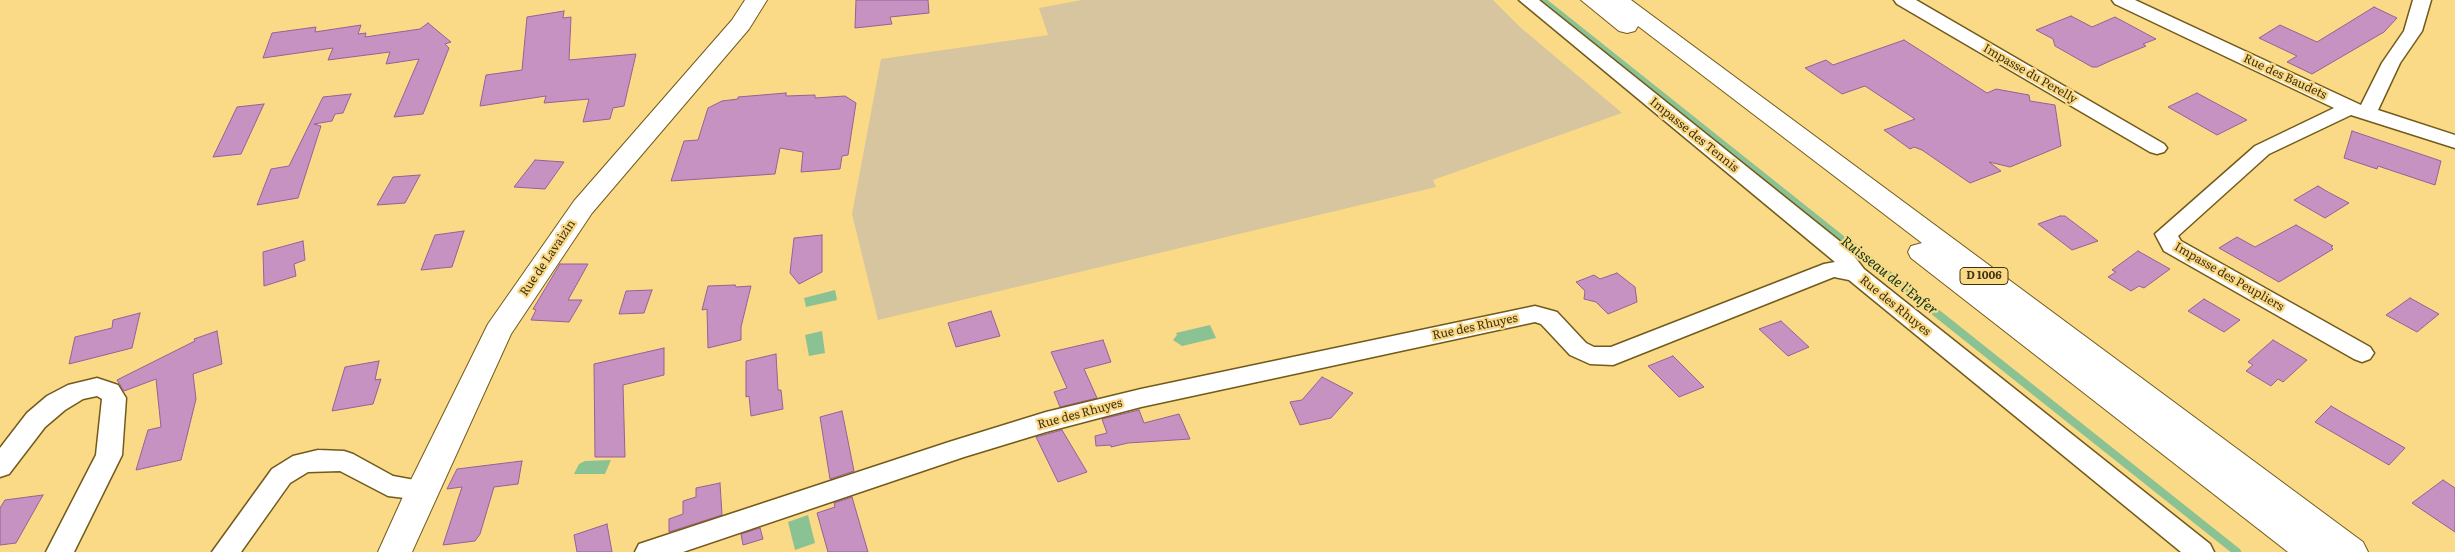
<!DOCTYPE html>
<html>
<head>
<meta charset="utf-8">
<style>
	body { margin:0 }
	canvas { display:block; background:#fad987 }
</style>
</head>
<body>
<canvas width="2455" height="552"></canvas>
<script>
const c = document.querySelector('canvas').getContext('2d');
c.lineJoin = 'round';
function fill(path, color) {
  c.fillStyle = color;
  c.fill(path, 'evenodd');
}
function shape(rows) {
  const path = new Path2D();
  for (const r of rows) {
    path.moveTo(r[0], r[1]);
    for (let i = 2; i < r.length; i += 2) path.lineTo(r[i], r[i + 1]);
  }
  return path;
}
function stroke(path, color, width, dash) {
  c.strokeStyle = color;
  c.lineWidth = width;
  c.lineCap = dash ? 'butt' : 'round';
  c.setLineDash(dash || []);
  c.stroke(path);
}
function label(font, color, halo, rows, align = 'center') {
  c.font = font + ' Literata,serif';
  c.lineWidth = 4.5;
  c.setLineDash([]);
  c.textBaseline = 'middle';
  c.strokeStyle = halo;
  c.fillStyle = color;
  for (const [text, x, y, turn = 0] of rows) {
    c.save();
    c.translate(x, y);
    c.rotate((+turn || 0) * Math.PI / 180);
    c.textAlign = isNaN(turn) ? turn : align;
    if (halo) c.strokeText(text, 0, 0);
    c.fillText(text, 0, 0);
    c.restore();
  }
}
const green = shape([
	[1082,0,1493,0,1520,27,1622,113,1433,180,1436,187,878,320,852,214,881,59,1048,35,1039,8]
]);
const water = shape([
	[835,290,837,300,806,307,804,298],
	[1210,325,1216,338,1182,346,1173,340,1177,335,1176,333],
	[822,331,825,353,809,356,805,335],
	[611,460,605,474,574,474,579,464,585,461],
	[808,515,815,543,795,550,788,522]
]);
const streamFar1 = shape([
	[1542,0,1852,247]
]);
const stream = shape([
	[1851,245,2237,552]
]);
const building = shape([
	[856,0,928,0,929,13,890,17,892,24,855,28,856,0],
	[2374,7,2397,18,2384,32,2312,74,2287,62,2297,56,2259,38,2280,25,2317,42,2374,7],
	[564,11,563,18,571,17,569,60,636,54,624,106,613,108,610,119,583,122,589,99,544,103,546,96,480,106,486,75,522,70,527,17,564,11],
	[2071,16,2092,27,2115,17,2156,39,2143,44,2146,46,2110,61,2097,67,2092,67,2055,46,2053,39,2036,30,2071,16],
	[428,23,451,42,445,44,449,48,423,114,394,117,419,59,386,64,390,52,328,60,333,48,263,58,272,33,316,27,315,32,361,25,358,34,366,33,365,37,420,29,428,23],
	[1904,40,1987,93,1996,89,2029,95,2030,101,2055,105,2061,146,2010,167,1989,162,2001,171,1970,183,1922,150,1914,147,1910,149,1884,130,1915,119,1865,86,1842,94,1805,68,1826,60,1833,65,1904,40],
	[786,93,786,96,815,95,815,98,845,96,856,103,848,155,842,156,840,169,801,172,803,152,780,148,775,174,671,181,684,141,698,140,708,108,722,101,738,99,738,97,786,93],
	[2197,93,2247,120,2217,135,2168,107,2197,93],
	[351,94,343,113,335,114,332,121,314,124,321,126,298,198,257,205,271,169,289,166,323,97,351,94],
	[264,104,241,154,213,157,237,107,264,104],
	[2352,131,2441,161,2435,185,2378,166,2377,169,2344,158,2352,131],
	[535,160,564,162,545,189,514,187,535,160],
	[420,175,405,203,377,205,393,177,420,175],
	[2318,186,2328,192,2349,203,2325,218,2294,200,2318,186],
	[2060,216,2065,216,2098,241,2072,250,2038,224,2060,216],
	[2296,225,2333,246,2331,247,2333,249,2279,282,2219,248,2237,237,2255,247,2296,225],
	[464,231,452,267,421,270,435,235,464,231],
	[822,235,822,272,799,284,790,273,794,238,822,235],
	[303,241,305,260,294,264,296,276,264,286,263,252,303,241],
	[2138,251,2170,269,2144,288,2139,286,2131,291,2108,277,2116,272,2112,270,2138,251],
	[560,264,588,264,568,300,582,300,569,322,531,320,536,310,533,309,560,264],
	[1617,273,1635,287,1637,302,1608,314,1596,302,1584,299,1585,291,1576,282,1594,275,1600,279,1617,273],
	[735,285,736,287,751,286,741,327,741,340,708,348,707,309,702,310,708,286,735,285],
	[652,290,644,313,619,314,626,291,652,290],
	[2410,298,2439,314,2417,332,2386,315,2410,298],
	[2204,299,2240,320,2224,332,2188,311,2204,299],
	[991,311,1000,336,956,347,948,323,991,311],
	[140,313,132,348,69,364,75,337,112,328,113,320,140,313],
	[1781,321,1809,347,1788,356,1759,329,1781,321],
	[217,331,222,364,193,374,196,399,181,460,136,470,148,430,161,427,156,379,124,391,117,380,195,341,194,339,217,331],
	[1103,340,1111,362,1084,369,1097,398,1060,407,1054,392,1067,388,1051,352,1103,340],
	[2273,340,2307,360,2283,382,2278,379,2271,386,2246,371,2253,365,2248,362,2273,340],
	[664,348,664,375,623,385,625,457,595,457,594,364,664,348],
	[776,354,778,390,781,390,783,409,751,416,749,396,746,397,746,361,776,354],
	[1673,356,1704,387,1679,397,1648,366,1673,356],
	[379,361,375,380,381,379,373,404,332,411,345,367,379,361],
	[1322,377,1353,393,1331,418,1300,425,1290,402,1302,400,1322,377],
	[2331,406,2343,413,2405,448,2389,465,2315,422,2331,406],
	[1139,410,1144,423,1179,414,1190,439,1128,443,1111,447,1111,445,1096,446,1095,436,1107,433,1102,419,1139,410],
	[842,411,854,471,830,479,820,417,842,411],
	[1062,430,1087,472,1058,482,1036,437,1062,430],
	[522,461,518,484,494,487,480,534,475,541,443,545,462,487,447,489,457,469,522,461],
	[2443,480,2455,488,2455,532,2412,503,2443,480],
	[720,483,722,515,669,532,669,519,683,514,683,501,696,497,696,488,720,483],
	[43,495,16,543,0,545,0,508,5,500,43,495],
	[852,497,868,552,828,552,817,513,835,507,834,503,852,497],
	[607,524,612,552,577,552,574,535,607,524],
	[760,528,763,539,743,545,741,534,760,528]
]);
const street = shape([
	[1519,0,1539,0,1847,247,1864,269,2210,544,2214,552,2181,552,1849,280,1834,277,1613,365,1590,364,1570,355,1541,324,1535,322,1141,407,1046,432,964,457,683,552,635,552,639,544,949,442,1046,412,1141,389,1535,306,1557,312,1586,343,1594,347,1611,347,1824,264,1835,262,1519,0],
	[1894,0,1916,0,2164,144,2167,148,2164,152,2157,154,2150,152,1897,4,1894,0],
	[2112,0,2135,0,2361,105,2382,63,2404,31,2413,0,2431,0,2422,31,2400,63,2378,110,2455,135,2455,148,2351,115,2269,154,2178,236,2181,241,2370,347,2374,353,2370,359,2362,362,2354,359,2164,251,2155,234,2255,146,2334,108,2115,4,2112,0],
	[97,378,118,385,126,398,122,455,74,552,46,552,96,455,102,399,97,396,83,399,65,410,45,427,9,474,0,477,0,448,27,413,47,396,68,385,97,378],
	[318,450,344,451,353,454,393,476,431,483,435,490,431,497,422,500,388,496,340,471,308,472,290,483,241,552,212,552,272,469,293,456,318,450]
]);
const secondary = shape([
	[745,0,767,0,749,29,592,213,511,334,412,552,378,552,406,490,488,324,574,201,732,20,745,0]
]);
const primary = shape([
	[1581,0,1631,0,2363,542,2368,552,2288,552,1911,258,1908,252,1911,246,1922,243,1638,26,1635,31,1627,33,1619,31,1581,0]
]);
const shields = [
	[1984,276,48]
];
const shieldNames = [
	["D 1006",1984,276]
];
const streetNames = [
	["Impasse du Perelly",2030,74,30],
	["Rue des Baudets",2285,77,25],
	["Impasse des Tennis",1694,135,39],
	["Rue de Lavaizin",548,258,-56],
	["Impasse des Peupliers",2229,277,30],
	["Rue des Rhuyes",1895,306,39],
	["Rue des Rhuyes",1475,327,-12],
	["Rue des Rhuyes",1080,414,-15]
];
const waterNames = [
	["Ruisseau de l'Enfer",1889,276,38]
];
fill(green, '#d6c59e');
fill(water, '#8bc293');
stroke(streamFar1, '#8bc293', 7);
stroke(stream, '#8bc293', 8);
fill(building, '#c592c2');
stroke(building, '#995f96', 1);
stroke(street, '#725b1a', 3);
stroke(secondary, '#725b1a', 2);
stroke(primary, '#725b1a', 2);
fill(street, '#fff');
fill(secondary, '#fff');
fill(primary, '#fff');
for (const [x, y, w] of shields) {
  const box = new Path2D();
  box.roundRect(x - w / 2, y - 8.5, w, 17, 4);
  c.fillStyle = '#fad987';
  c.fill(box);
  stroke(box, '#413311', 1);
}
label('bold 11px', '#413311', null, shieldNames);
label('12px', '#413311', '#fad987', streetNames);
label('italic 14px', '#0a3415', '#fad987', waterNames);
</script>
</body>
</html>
